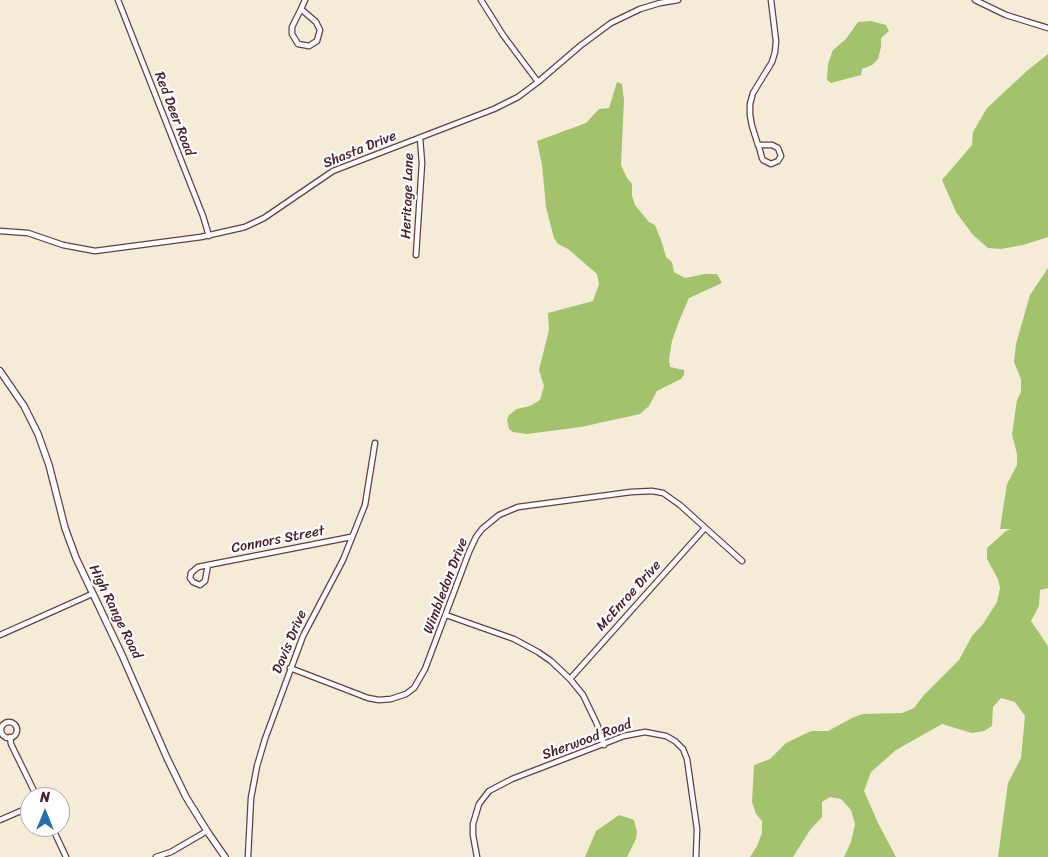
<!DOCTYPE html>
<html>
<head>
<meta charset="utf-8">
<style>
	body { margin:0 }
	#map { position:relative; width:1048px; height:857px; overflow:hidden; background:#f5ecd7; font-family:Sriracha,sans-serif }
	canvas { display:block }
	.north { position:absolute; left:20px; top:787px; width:50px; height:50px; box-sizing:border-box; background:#fff; border:1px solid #b7a5aa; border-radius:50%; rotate:0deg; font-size:14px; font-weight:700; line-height:20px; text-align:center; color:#4a1f2b }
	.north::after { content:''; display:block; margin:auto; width:18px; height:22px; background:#1f6fb2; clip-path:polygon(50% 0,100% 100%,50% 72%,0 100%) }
</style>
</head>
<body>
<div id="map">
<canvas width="1048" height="857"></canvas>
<div class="north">N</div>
</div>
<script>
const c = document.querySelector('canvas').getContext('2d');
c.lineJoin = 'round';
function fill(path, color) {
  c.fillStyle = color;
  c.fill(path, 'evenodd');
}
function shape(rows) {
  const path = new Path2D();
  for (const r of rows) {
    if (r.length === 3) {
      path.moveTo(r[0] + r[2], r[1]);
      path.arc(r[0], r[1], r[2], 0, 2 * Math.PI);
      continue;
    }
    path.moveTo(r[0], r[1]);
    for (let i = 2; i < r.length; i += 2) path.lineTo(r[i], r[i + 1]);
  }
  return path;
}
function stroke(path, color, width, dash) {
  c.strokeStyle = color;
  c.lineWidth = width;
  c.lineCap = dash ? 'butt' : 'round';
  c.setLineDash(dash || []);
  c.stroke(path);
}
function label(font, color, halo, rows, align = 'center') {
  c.font = font + ' Sriracha,sans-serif';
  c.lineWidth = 4.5;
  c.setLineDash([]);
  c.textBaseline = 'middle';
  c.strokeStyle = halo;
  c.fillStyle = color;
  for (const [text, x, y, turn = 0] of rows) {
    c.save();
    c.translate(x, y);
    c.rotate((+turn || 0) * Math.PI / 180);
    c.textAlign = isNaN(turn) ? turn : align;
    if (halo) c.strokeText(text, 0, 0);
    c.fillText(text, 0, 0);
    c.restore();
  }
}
const green = shape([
	[871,21,886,25,889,31,881,38,881,47,878,59,872,65,862,69,861,75,831,83,827,80,828,64,833,50,846,39,858,22],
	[1048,54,1048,237,1023,245,1001,249,988,248,973,235,956,212,942,180,972,145,973,132,987,108,1028,70],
	[617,82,622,84,624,100,621,165,627,178,632,184,632,196,635,205,649,222,655,225,662,243,666,257,672,262,674,272,685,278,705,274,717,274,722,283,689,298,679,321,672,341,669,359,670,367,684,370,684,375,681,379,657,391,649,406,640,414,581,427,527,434,513,432,509,429,507,420,509,415,517,409,530,406,540,400,544,386,539,370,549,330,548,313,593,301,599,284,597,274,568,249,558,244,554,238,546,207,542,165,537,141,586,123,599,109,609,108],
	[1048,268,1048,588,1040,590,1039,606,1031,621,1048,646,1048,857,998,857,1008,783,1021,758,1025,716,1015,702,1001,698,993,707,992,726,984,731,972,733,942,724,896,750,871,772,864,791,878,823,896,857,844,857,851,842,855,824,851,810,841,799,830,797,822,802,822,817,810,830,793,857,750,857,757,846,762,833,762,821,756,814,752,802,754,765,770,759,786,743,811,731,828,731,852,718,863,714,902,713,914,708,924,695,959,660,972,636,983,624,997,602,1000,588,998,579,987,559,987,548,1006,531,1011,529,1000,529,1007,484,1017,465,1017,454,1012,434,1017,400,1021,392,1021,379,1014,362,1016,344,1030,295],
	[619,815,634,820,637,832,636,839,627,857,585,857,596,831]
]);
const minor = shape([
	[118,0,203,216,209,236],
	[481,0,503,35,538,82],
	[975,0,1006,15,1048,28],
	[301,9,316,22,320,30,317,41,309,46,298,44,292,34,292,27,301,9,305,0],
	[758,145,772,145,778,148,781,156,778,161,771,164,763,160,762,158,759,147,758,145,752,126,750,115,750,104,753,93,772,62,775,52,776,41,771,0],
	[0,231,28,233,63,245,95,251,201,237,245,227,264,218,333,171,494,109,518,97,538,82,580,46,611,23,640,9,660,3,678,0],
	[416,255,422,163,420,138],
	[208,565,205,581,200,585,193,582,190,578,191,573,198,567,208,565,351,537],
	[446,615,514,639,538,652,551,661,570,679,583,695,597,724,604,745],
	[0,635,92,594],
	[290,668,368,698,379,700,391,699,406,694,414,688,425,669,469,552,476,537,482,529,499,515,518,507,631,492,652,491,663,493,680,505,742,561],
	[570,679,705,528],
	[9,730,8],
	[10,737,11,744,37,797],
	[0,820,30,807],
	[52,827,66,857],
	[156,857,171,852,207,831],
	[248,857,251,798,257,766,265,739,303,636,343,560,365,505,375,443],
	[477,857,473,835,473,824,479,804,489,791,512,779,624,736,645,732,666,736,675,741,683,749,687,759,697,829,696,857]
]);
const tertiary = shape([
	[0,371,24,406,38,434,49,465,65,528,76,558,122,655,167,758,186,797,207,831,225,857]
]);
const streetNames = [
	["Red Deer Road",174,114,69],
	["Shasta Drive",360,150,-22],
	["Heritage Lane",408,196,-88],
	["Connors Street",278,540,-11],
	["Wimbledon Drive",446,586,-69],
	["McEnroe Drive",629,596,-48],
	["High Range Road",115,612,64],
	["Davis Drive",290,642,-67],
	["Sherwood Road",587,740,-20]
];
fill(green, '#a2c36b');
stroke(minor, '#643e45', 7);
stroke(tertiary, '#643e45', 8);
stroke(minor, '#fff', 4.5);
stroke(tertiary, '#fff', 5.5);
label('14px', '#4a1f2b', '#fff', streetNames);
</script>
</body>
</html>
